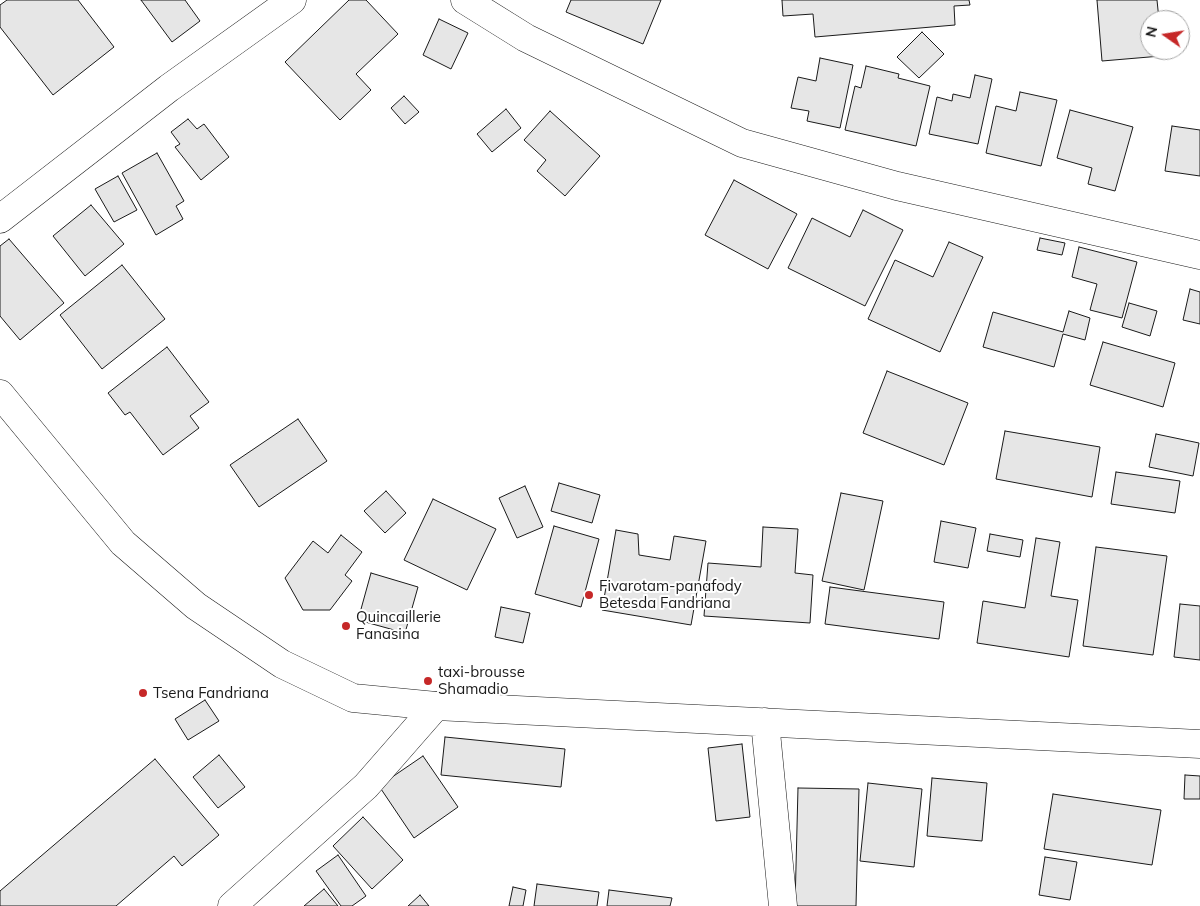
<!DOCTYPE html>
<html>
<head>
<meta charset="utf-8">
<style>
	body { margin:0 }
	#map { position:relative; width:1200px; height:906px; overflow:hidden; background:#fff; font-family:Mulish,sans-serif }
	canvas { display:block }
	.north { position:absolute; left:1140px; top:10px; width:50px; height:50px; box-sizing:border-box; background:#fff; border:1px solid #a3a3a3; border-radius:50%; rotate:283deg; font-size:14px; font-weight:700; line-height:20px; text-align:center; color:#1a1a1a }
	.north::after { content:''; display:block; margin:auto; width:18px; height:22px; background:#c62828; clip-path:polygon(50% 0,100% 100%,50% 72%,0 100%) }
</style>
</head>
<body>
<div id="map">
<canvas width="1200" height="906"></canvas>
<div class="north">N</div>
</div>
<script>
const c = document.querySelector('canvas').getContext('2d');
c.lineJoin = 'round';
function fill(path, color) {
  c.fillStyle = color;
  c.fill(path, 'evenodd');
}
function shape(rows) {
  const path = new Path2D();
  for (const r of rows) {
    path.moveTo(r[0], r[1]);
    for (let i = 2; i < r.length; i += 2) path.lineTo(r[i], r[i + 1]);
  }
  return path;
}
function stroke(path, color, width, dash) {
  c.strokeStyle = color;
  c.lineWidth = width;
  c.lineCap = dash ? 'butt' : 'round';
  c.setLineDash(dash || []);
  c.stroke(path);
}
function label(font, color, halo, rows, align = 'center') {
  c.font = font + ' Mulish,sans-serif';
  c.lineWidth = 4;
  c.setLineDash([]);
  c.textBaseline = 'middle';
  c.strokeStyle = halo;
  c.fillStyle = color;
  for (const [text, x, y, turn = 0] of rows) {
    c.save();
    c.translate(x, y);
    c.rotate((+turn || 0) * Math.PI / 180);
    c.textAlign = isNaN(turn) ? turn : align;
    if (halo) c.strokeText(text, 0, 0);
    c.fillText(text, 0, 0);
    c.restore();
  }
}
const building = shape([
	[7,0,78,0,114,47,53,95,0,27,0,5,7,0],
	[141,0,185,0,200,21,172,42,141,0],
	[349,0,366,0,398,34,356,74,371,90,340,120,285,62,349,0],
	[571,0,661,0,643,44,566,12,571,0],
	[782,0,969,0,970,5,954,6,955,25,815,37,813,14,783,16,782,0],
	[1097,0,1157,0,1159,20,1150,20,1150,50,1161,50,1161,56,1102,61,1097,0],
	[439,19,468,33,451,69,423,55,439,19],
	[922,32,944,54,919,78,897,57,922,32],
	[820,58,853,65,840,128,807,121,809,111,791,108,798,77,816,81,820,58],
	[866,66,899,74,898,78,930,86,916,146,845,130,855,86,861,88,866,66],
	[975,75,992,79,978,144,929,134,937,97,952,101,953,94,970,98,975,75],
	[1020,92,1057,100,1041,166,986,153,996,106,1016,111,1020,92],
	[404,96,419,112,405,124,391,108,404,96],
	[506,109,521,128,492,152,477,134,506,109],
	[1070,110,1133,127,1115,191,1088,184,1092,168,1057,158,1070,110],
	[550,111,600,156,565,196,537,171,546,160,524,140,550,111],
	[188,119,197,129,204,124,229,157,201,180,175,147,180,144,171,132,188,119],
	[1172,126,1200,130,1200,176,1165,171,1172,126],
	[157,153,184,201,176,206,183,219,156,235,122,173,157,153],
	[118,176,137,210,114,222,95,189,118,176],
	[734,180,797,214,768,269,705,235,734,180],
	[91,205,124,244,85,276,53,236,91,205],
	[863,210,903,230,865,306,788,268,812,218,850,237,863,210],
	[1040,238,1065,243,1062,255,1037,250,1040,238],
	[9,239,64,303,20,340,0,316,0,246,9,239],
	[949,242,983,257,940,352,868,319,895,260,933,277,949,242],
	[1079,247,1137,262,1122,318,1090,310,1097,284,1072,277,1079,247],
	[122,265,165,319,102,369,60,315,122,265],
	[1190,289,1200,292,1200,324,1183,320,1190,289],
	[1129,303,1157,311,1150,336,1122,327,1129,303],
	[1069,311,1090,318,1085,340,1063,334,1054,367,983,347,993,312,1063,332,1069,311],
	[1103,342,1175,363,1163,407,1090,385,1103,342],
	[167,347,209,402,190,416,199,428,163,455,130,412,125,415,108,393,167,347],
	[887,371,968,403,944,465,863,433,887,371],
	[298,419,327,461,259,507,230,465,298,419],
	[1005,431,1100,447,1092,497,996,479,1005,431],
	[1156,434,1199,443,1193,476,1149,467,1156,434],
	[1116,472,1180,481,1175,513,1111,504,1116,472],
	[559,483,600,495,592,523,551,511,559,483],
	[525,486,543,527,517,538,499,498,525,486],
	[386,491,406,513,385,533,364,511,386,491],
	[841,493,883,501,864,590,822,581,841,493],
	[433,499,496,529,467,590,404,560,433,499],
	[941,521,976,528,968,568,934,562,941,521],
	[554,526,599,539,581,607,535,594,554,526],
	[763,527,798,529,795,573,813,575,810,623,704,616,708,563,761,567,763,527],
	[616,530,638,534,639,555,670,560,674,536,706,541,691,625,602,610,616,530],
	[990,534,1023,540,1020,557,987,551,990,534],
	[341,535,362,552,345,575,352,581,330,610,303,610,285,578,313,541,328,553,341,535],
	[1036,538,1060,542,1051,596,1078,600,1069,657,977,643,983,601,1025,608,1036,538],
	[1096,547,1167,556,1153,655,1083,646,1096,547],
	[371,573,418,587,405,633,358,620,371,573],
	[830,587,944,602,939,639,825,624,830,587],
	[1180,604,1200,606,1200,660,1174,657,1180,604],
	[501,607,530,613,523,643,495,637,501,607],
	[205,700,219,721,188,740,175,719,205,700],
	[445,737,565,749,561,787,441,775,445,737],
	[742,744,750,817,716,821,708,748,742,744],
	[219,755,245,787,218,808,193,777,219,755],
	[423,756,458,807,414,838,379,786,423,756],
	[155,759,219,835,182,866,174,856,116,906,0,906,0,891,155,759],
	[1185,775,1200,776,1200,799,1184,799,1185,775],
	[932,778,987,783,982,841,927,836,932,778],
	[868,783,922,789,914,867,860,861,868,783],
	[798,788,859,789,856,906,795,906,798,788],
	[1053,794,1161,810,1152,865,1044,849,1053,794],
	[363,817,403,860,372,889,333,846,363,817],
	[338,855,366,896,352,906,341,906,316,871,338,855],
	[1045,857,1077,862,1070,900,1039,895,1045,857],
	[537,884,599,892,597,906,534,906,537,884],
	[513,887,526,890,523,906,509,906,513,887],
	[324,889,338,906,304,906,324,889],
	[609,890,672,898,670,906,607,906,609,890],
	[420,895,429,906,408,906,420,895]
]);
const minor = shape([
	[465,0,526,38,742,143,897,186,1200,255],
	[0,219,169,88,292,0],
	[436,706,1200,744],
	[765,722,783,906]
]);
const major = shape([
	[0,394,123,543,196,606,282,664,353,698,436,706],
	[232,906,366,786,436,706]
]);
const markers = [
	[589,595,5,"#c62828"],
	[346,626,5,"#c62828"],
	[428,681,5,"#c62828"],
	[143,693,5,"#c62828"]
];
const poiNames = [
	["Fivarotam-panafody",599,586],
	["Betesda Fandriana",599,603],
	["Quincaillerie",356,617],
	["Fanasina",356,634],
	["taxi-brousse",438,672],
	["Shamadio",438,689],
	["Tsena Fandriana",153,693]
];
fill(building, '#e6e6e6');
stroke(building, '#1a1a1a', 1);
stroke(minor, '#1a1a1a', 29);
stroke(major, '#1a1a1a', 29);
stroke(minor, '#fff', 28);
stroke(major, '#fff', 28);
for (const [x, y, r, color] of markers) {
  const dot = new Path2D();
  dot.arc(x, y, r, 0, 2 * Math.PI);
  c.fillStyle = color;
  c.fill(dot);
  stroke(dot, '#fff', 2);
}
label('15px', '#1a1a1a', '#fff', poiNames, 'left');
</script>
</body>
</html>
